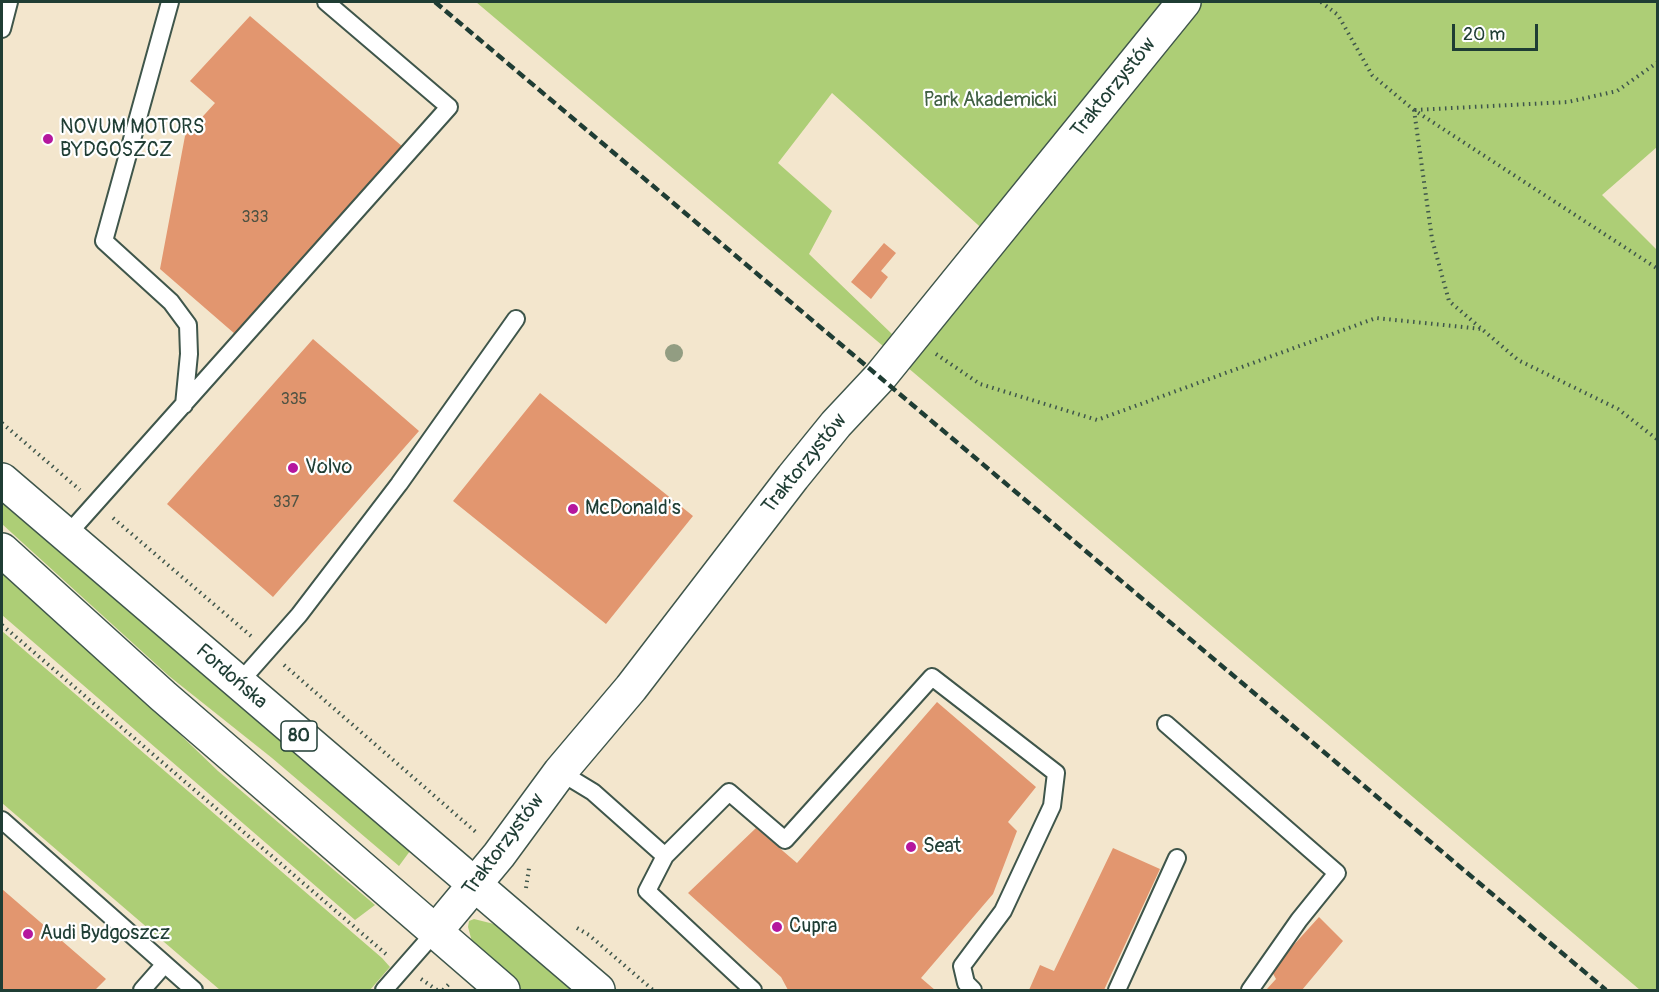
<!DOCTYPE html>
<html>
<head>
<meta charset="utf-8">
<style>
	body { margin:0 }
	#map { position:relative; width:1659px; height:992px; overflow:hidden; background:#f3e6cd; font-family:Pangolin,sans-serif }
	canvas { display:block }
	.frame { position:absolute; inset:0; border:3px solid #1f3d34; pointer-events:none }
	.scale { position:absolute; left:1452px; top:24px; width:86px; height:27px; box-sizing:border-box; border:3px solid #1f3d34; border-top:0; padding-left:8px; font-size:18px; line-height:21px; white-space:nowrap; color:#1f3d34; -webkit-text-stroke:4px #fff; paint-order:stroke }
</style>
</head>
<body>
<div id="map">
<canvas width="1659" height="992"></canvas>
<div class="frame"></div>
<div class="scale">20 m</div>
</div>
<script>
const c = document.querySelector('canvas').getContext('2d');
c.lineJoin = 'round';
function fill(path, color) {
  c.fillStyle = color;
  c.fill(path, 'evenodd');
}
function shape(rows) {
  const path = new Path2D();
  for (const r of rows) {
    path.moveTo(r[0], r[1]);
    for (let i = 2; i < r.length; i += 2) path.lineTo(r[i], r[i + 1]);
  }
  return path;
}
function stroke(path, color, width, dash) {
  c.strokeStyle = color;
  c.lineWidth = width;
  c.lineCap = dash ? 'butt' : 'round';
  c.setLineDash(dash || []);
  c.stroke(path);
}
function label(font, color, halo, rows, align = 'center') {
  c.font = font + ' Pangolin,sans-serif';
  c.lineWidth = 4.5;
  c.setLineDash([]);
  c.textBaseline = 'middle';
  c.strokeStyle = halo;
  c.fillStyle = color;
  for (const [text, x, y, turn = 0] of rows) {
    c.save();
    c.translate(x, y);
    c.rotate((+turn || 0) * Math.PI / 180);
    c.textAlign = isNaN(turn) ? turn : align;
    if (halo) c.strokeText(text, 0, 0);
    c.fillText(text, 0, 0);
    c.restore();
  }
}
const green = shape([
	[476,2,1657,2,1657,147,1602,195,1657,250,1657,990,1640,990,907,367,998,243,832,93,778,163,832,211,809,254,892,334,883,346],
	[2,501,410,851,399,866,272,758,169,676,2,524],
	[2,568,84,642,218,771,375,905,355,920,2,615],
	[2,631,382,958,390,967,370,990,220,990,2,803],
	[474,919,498,925,574,990,522,990,474,949,468,927,469,921]
]);
const building = shape([
	[250,16,403,147,235,334,160,269,185,136,215,103,190,81],
	[884,243,896,253,881,271,888,277,871,299,851,282],
	[313,339,419,431,273,597,167,504],
	[540,393,693,516,606,624,453,501],
	[937,702,1036,787,1008,822,1017,831,993,894,921,978,935,990,788,990,781,977,688,893,756,828,797,863],
	[1113,848,1160,869,1104,990,1029,990,1040,965,1054,971],
	[2,889,106,979,95,990,2,990],
	[1319,917,1343,941,1302,990,1266,990,1276,979,1271,970]
]);
const path = shape([
	[1321,2,1338,15,1372,75,1414,110,1658,269],
	[1414,110,1432,239,1449,301,1518,360,1618,409,1658,440],
	[1415,110,1568,102,1617,91,1658,62],
	[936,354,980,384,1097,420,1376,318,1482,329],
	[2,423,80,490],
	[113,518,251,636],
	[2,625,386,954],
	[284,665,477,833],
	[526,888,529,868],
	[577,928,589,935,653,990],
	[421,979,437,990],
	[443,990,450,983]
]);
const lane = shape([
	[170,2,104,241,171,302,188,325,189,354,184,405],
	[2,29,9,2],
	[67,535,449,107,326,2],
	[238,684,299,615,399,484,516,319],
	[1166,724,1337,873,1299,920,1250,990],
	[560,772,593,792,665,856],
	[2,820,194,990],
	[142,990,164,965],
	[384,990,435,932],
	[753,990,647,891,665,856,729,792,785,840,932,677,1056,773,1052,806,1003,911,962,966,966,983,973,990],
	[1117,990,1177,858]
]);
const street = shape([
	[435,932,499,855,560,772,631,688,793,477,836,424,880,377,1184,2]
]);
const primary = shape([
	[2,480,598,990],
	[2,550,163,696,503,990]
]);
const rail = shape([
	[435,2,1606,990]
]);
const trees = [
	[674,353]
];
const markers = [
	[48,139,6,"#b5179e"],
	[293,468,6,"#b5179e"],
	[573,509,6,"#b5179e"],
	[911,847,6,"#b5179e"],
	[777,927,6,"#b5179e"],
	[28,934,6,"#b5179e"]
];
const numberNames = [
	["333",255,218],
	["335",294,400],
	["337",286,503]
];
const shields = [
	[299,736,36]
];
const shieldNames = [
	["80",299,736]
];
const streetNames = [
	["Traktorzystów",1114,88,-51],
	["Traktorzystów",805,464,-51],
	["Fordońska",231,677,41],
	["Traktorzystów",504,845,-53]
];
const parkNames = [
	["Park Akademicki",990,101]
];
const poiNames = [
	["NOVUM MOTORS",60,128],
	["BYDGOSZCZ",60,151],
	["Volvo",305,468],
	["McDonald's",585,509],
	["Seat",923,847],
	["Cupra",789,927],
	["Audi Bydgoszcz",40,934]
];
fill(green, '#adce76');
fill(building, '#e2966f');
stroke(lane, '#3f564b', 20);
stroke(street, '#3f564b', 36);
stroke(primary, '#3f564b', 36);
stroke(path, '#3f564b', 4, [1.5, 4.5]);
stroke(lane, '#fff', 16);
stroke(street, '#fff', 33);
stroke(primary, '#fff', 33);
stroke(rail, '#1f3d34', 4.5, [9, 4.5]);
c.fillStyle = '#929d82';
for (const [x, y] of trees) {
  c.beginPath();
  c.arc(x, y, 9, 0, 2 * Math.PI);
  c.fill();
}
for (const [x, y, r, color] of markers) {
  const dot = new Path2D();
  dot.arc(x, y, r, 0, 2 * Math.PI);
  c.fillStyle = color;
  c.fill(dot);
  stroke(dot, '#fff', 2);
}
label('16px', '#505343', null, numberNames);
for (const [x, y, w] of shields) {
  const box = new Path2D();
  box.roundRect(x - w / 2, y - 15, w, 30, 4.5);
  c.fillStyle = '#fff';
  c.fill(box);
  stroke(box, '#1f3d34', 1.5);
}
label('bold 18px', '#1f3d34', null, shieldNames);
label('20px', '#1f3d34', '#fff', streetNames);
label('20px', '#426144', '#fff', parkNames);
label('20px', '#1f3d34', '#fff', poiNames, 'left');
</script>
</body>
</html>
